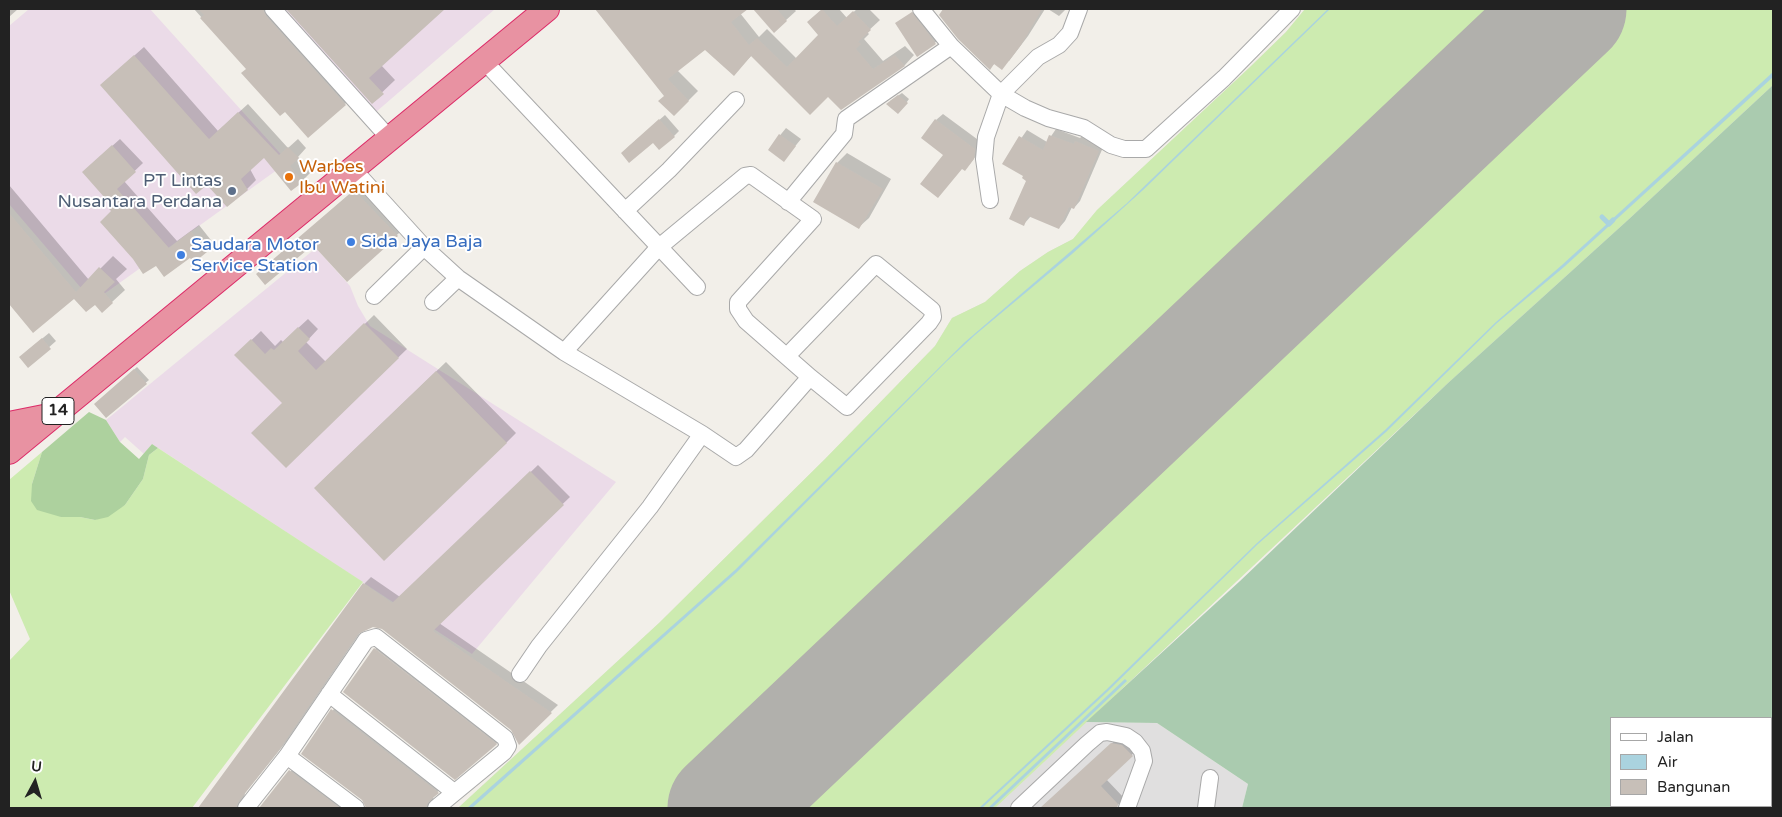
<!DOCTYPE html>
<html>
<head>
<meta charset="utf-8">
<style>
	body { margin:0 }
	#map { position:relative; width:1782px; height:817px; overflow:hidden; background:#f2efe9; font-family:"Varela Round",sans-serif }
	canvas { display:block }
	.frame { position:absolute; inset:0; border:10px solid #222; pointer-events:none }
	.legend { position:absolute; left:1610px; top:717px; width:162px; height:90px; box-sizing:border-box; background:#fff; border:1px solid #a7a7a7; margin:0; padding:6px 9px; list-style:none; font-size:15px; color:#222 }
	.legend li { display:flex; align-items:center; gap:10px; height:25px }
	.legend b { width:25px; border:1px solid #a7a7a7 }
	.north { position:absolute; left:10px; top:757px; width:50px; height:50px; -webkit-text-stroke:4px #fff; paint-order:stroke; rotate:6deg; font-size:14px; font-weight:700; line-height:20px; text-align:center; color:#222 }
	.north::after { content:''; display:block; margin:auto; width:18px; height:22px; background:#222; clip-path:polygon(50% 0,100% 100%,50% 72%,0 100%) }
</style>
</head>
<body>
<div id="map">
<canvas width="1782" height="817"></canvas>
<div class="frame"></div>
<ul class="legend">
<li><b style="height:6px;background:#fff"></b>Jalan</li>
<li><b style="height:14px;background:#aad3df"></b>Air</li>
<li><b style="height:14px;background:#c7bfb8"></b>Bangunan</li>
</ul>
<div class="north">U</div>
</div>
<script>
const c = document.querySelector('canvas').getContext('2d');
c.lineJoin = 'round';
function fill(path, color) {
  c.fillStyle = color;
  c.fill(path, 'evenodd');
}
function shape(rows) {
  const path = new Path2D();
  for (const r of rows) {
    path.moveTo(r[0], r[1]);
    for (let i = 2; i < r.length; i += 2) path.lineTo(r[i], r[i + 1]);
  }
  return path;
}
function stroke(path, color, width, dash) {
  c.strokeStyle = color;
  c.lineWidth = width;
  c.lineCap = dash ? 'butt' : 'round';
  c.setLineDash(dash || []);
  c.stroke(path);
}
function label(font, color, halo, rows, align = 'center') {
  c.font = font + ' "Varela Round",sans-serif';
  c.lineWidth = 4;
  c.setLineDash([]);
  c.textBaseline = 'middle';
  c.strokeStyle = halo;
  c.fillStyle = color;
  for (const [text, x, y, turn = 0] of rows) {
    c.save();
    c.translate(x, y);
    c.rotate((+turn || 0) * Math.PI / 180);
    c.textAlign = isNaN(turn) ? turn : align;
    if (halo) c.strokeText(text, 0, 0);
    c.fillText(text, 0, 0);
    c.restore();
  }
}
const residential = shape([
	[1086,722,1157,723,1248,784,1242,808,995,808]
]);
const industrial = shape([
	[29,9,150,9,288,162,93,302,9,204,9,26],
	[281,9,495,9,376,112],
	[316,248,350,286,358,306,370,326,616,482,472,654,152,444,144,454,125,437,120,442,106,420]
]);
const airport = shape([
	[1305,9,1773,9,1773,85,1629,219,1448,383,995,808,458,808,659,623,825,459,935,346,952,318,985,302,1020,271,1048,252,1073,239,1097,210,1249,68,1286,32]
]);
const grass = shape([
	[1305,9,1513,9,669,808,458,808,659,623,825,459,935,346,952,318,985,302,1020,271,1048,252,1073,239,1097,210,1249,68,1286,32],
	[1626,9,1773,9,1773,85,1629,219,1448,383,995,808,781,808],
	[158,448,363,582,192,808,9,808,9,661,30,639,9,590,9,480,42,452,32,484,61,517,80,517,95,520,125,505,143,479,149,455]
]);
const forest = shape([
	[89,412,106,420,120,442,139,459,152,444,158,448,149,455,143,479,125,505,108,517,95,520,80,517,61,517,37,510,31,501,32,484,42,452]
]);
const cemetery = shape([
	[1773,85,1773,808,1242,808,1248,784,1157,723,1086,722,1240,581,1448,383,1629,219],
	[1611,718,1771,718,1771,806,1611,806]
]);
const water = shape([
	[1328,9,1330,9,1143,190,1072,254,975,335,947,361,737,572,472,808,467,808,735,570,965,342,1126,204],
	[1773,72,1773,77,1564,267,1497,323,1386,432,1258,544,1107,692,982,808,979,808,1106,690,1257,543,1385,430,1496,322,1562,265],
	[1125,679,1127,681,992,808,988,808]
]);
const shadow = shape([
	[9,9,18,9,9,17],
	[194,9,282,9,357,92,345,104,247,68],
	[288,9,443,9,381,65,395,80,372,102],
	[600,9,746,9,740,13,759,37,767,29,797,59,820,35,818,13,823,9,839,9,847,18,857,9,869,9,880,20,867,32,869,34,864,39,883,61,905,46,914,55,905,65,841,109,828,95,752,55,734,74,705,49,677,70,698,91,674,115,666,96,598,11],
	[755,9,794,9,796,11,774,31],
	[917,9,941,38,918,56,899,22],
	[945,9,1045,9,1028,36,1009,61,995,63,990,68,940,15],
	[1048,9,1066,9,1059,16],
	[144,47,218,131,248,104,288,148,298,139,306,148,298,157,311,172,302,181,264,156,250,169,256,180,247,189,207,183,101,85],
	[902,93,909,99,901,110,890,101],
	[943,114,981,142,980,151,965,170,936,120],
	[665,115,679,131,674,136,627,148],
	[786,128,801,139,784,160,769,149],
	[1056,129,1080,138,1083,135,1104,145,1080,201,1074,208,1072,207,1065,221,1059,228,1031,216,1024,224,1028,180,1025,176,1004,163,1027,130,1047,142],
	[120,139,143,163,124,181,177,241,199,225,214,244,195,259,190,256,164,275,113,211,114,206,91,165],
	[847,153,891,179,869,218,859,227,837,163],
	[366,180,409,224,347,280,313,243,258,274],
	[9,185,89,280,113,256,127,269,116,279,125,290,112,302,95,303,74,297,33,331,9,302],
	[374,315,407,349,286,466,283,403,236,355,261,331,275,346,281,340,283,342,308,319,318,329,306,342,326,362],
	[49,333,56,341,28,366,27,351],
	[446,362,516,433,506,443,325,478],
	[137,367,149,380,106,416,96,404],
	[538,465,570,497,439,623,558,705,519,743,512,729,383,628,374,626,362,630,286,742,245,793,243,805,248,808,200,808,364,584,371,577,400,597],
	[381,643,502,738,496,744,375,649],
	[339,702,445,785,433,796,434,804,431,808,367,808,363,799,302,753],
	[1119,737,1138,749,1106,779,1124,798,1116,807,1041,808],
	[297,764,356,808,260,808]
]);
const stream = shape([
	[1602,217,1609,224,1613,220]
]);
const runway = shape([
	[725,808,1569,9]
]);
const building = shape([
	[198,9,263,9,266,16,346,105,308,138,285,112,280,116,241,73,246,69,200,18,204,15],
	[286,9,445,9,369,78,384,94,372,104],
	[595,9,748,9,731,22,749,45,757,38,787,67,818,35,807,22,822,9,837,26,853,11,871,30,858,42,861,44,856,49,873,69,895,55,905,66,841,110,828,97,810,115,751,56,734,76,705,50,668,79,689,101,674,116,658,101,664,96],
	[753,9,777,9,787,21,774,33],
	[943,9,1042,9,1021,45,1002,70,994,64,990,70,958,39,939,15],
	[912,12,936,44,917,57,895,23],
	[134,55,209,139,238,112,279,155,288,147,299,158,290,166,303,182,291,191,264,158,241,179,248,190,227,207,207,185,196,194,100,85],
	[898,95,908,103,898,114,886,104],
	[659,119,675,137,659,150,653,143,629,163,621,153],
	[935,119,975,149,974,159,965,171,962,169,938,198,920,184,943,155,921,138],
	[779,134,796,146,784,162,768,150],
	[1049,135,1074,144,1075,141,1099,151,1074,209,1069,207,1059,229,1028,216,1024,226,1009,219,1026,181,1022,178,1023,176,1002,164,1019,136,1043,150],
	[112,145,136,172,117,189,169,248,191,231,207,252,196,261,192,261,190,258,164,277,156,266,143,274,133,259,100,222,111,211,109,209,112,206,82,172],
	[836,162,883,189,859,229,813,202],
	[354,190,398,236,347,282,313,245,265,285,256,274],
	[9,213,76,292,99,267,115,282,104,292,113,303,102,313,95,305,86,312,74,299,33,333,9,304],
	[364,323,399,358,286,468,251,433,282,403,234,355,251,339,265,354,271,348,274,350,298,327,310,339,298,351,316,370],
	[42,338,51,349,28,368,19,357],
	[134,369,147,384,106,418,94,404],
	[436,371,507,443,384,561,314,488],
	[530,471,564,505,433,631,552,713,519,745,511,730,382,629,373,627,358,634,279,750,238,802,236,808,198,808,363,583,392,603],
	[374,648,497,744,496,745,455,780,343,692],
	[331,709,439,793,429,801,426,808,366,808,362,800,301,754],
	[1111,743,1122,745,1133,756,1101,786,1118,804,1117,808,1040,808],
	[289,770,340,808,259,808]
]);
const minor = shape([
	[273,9,390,139],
	[921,9,951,46,1001,94,1038,57,1059,45,1070,33,1079,9],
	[484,61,697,287],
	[353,169,424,247,458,278,564,352,702,434,736,457,746,450,810,377,847,407,929,323,933,317,932,310,876,264,787,356],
	[990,200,984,159,986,137,1001,94,1025,108,1048,118,1084,128,1111,145,1124,149,1146,149,1224,78,1292,9],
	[788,202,844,134,846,119,951,46],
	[625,211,669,170,736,100],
	[374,296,424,247],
	[433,302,458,278],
	[564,352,658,248,745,176,751,175,813,219,738,302,738,309,746,321,810,377],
	[520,674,539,646,650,507,702,434],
	[329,694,454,792],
	[287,756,356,808],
	[246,808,287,756,362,646,366,640,376,637,505,738,508,746,504,752,436,808],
	[1019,808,1087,744,1100,733,1107,732,1126,736,1135,742,1142,751,1144,761,1127,808],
	[1206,808,1210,778]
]);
const highway = shape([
	[9,424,49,416],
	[9,452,547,9]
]);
const markers = [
	[289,177,5,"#e8710a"],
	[232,191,5,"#5c6f8a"],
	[351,242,5,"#3f7fe0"],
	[181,255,5,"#3f7fe0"]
];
const shields = [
	[58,411,32]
];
const shieldNames = [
	["14",58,411]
];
const foodNames = [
	["Warbes",299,167],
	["Ibu Watini",299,188]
];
const serviceNames = [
	["PT Lintas",222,181],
	["Nusantara Perdana",222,202]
];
const shopNames = [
	["Sida Jaya Baja",361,242],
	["Saudara Motor",191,245],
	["Service Station",191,266]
];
fill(residential, '#e0dfdf');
fill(industrial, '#ebdbe8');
fill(airport, '#e1dfda');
fill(grass, '#cdebb0');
fill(forest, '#add19e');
fill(cemetery, '#aacbaf');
fill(water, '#aad3df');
fill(shadow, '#0003');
stroke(stream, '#aad3df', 5);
stroke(runway, '#b1b0ac', 115);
fill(building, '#c7bfb8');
stroke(minor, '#a9a9a9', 18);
stroke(highway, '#dc2a67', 26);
stroke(minor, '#fff', 16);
stroke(highway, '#e892a2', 24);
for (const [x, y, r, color] of markers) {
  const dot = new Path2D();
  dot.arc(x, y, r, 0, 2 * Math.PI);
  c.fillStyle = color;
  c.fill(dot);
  stroke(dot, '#fff', 2);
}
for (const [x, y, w] of shields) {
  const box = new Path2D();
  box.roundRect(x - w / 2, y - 13.5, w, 27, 4);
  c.fillStyle = '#fff';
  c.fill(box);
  stroke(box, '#222', 1);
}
label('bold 16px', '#222', null, shieldNames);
label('18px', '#c56008', '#fff', foodNames, 'left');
label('18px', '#4e5e75', '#fff', serviceNames, 'right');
label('18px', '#366cbe', '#fff', shopNames, 'left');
</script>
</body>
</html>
